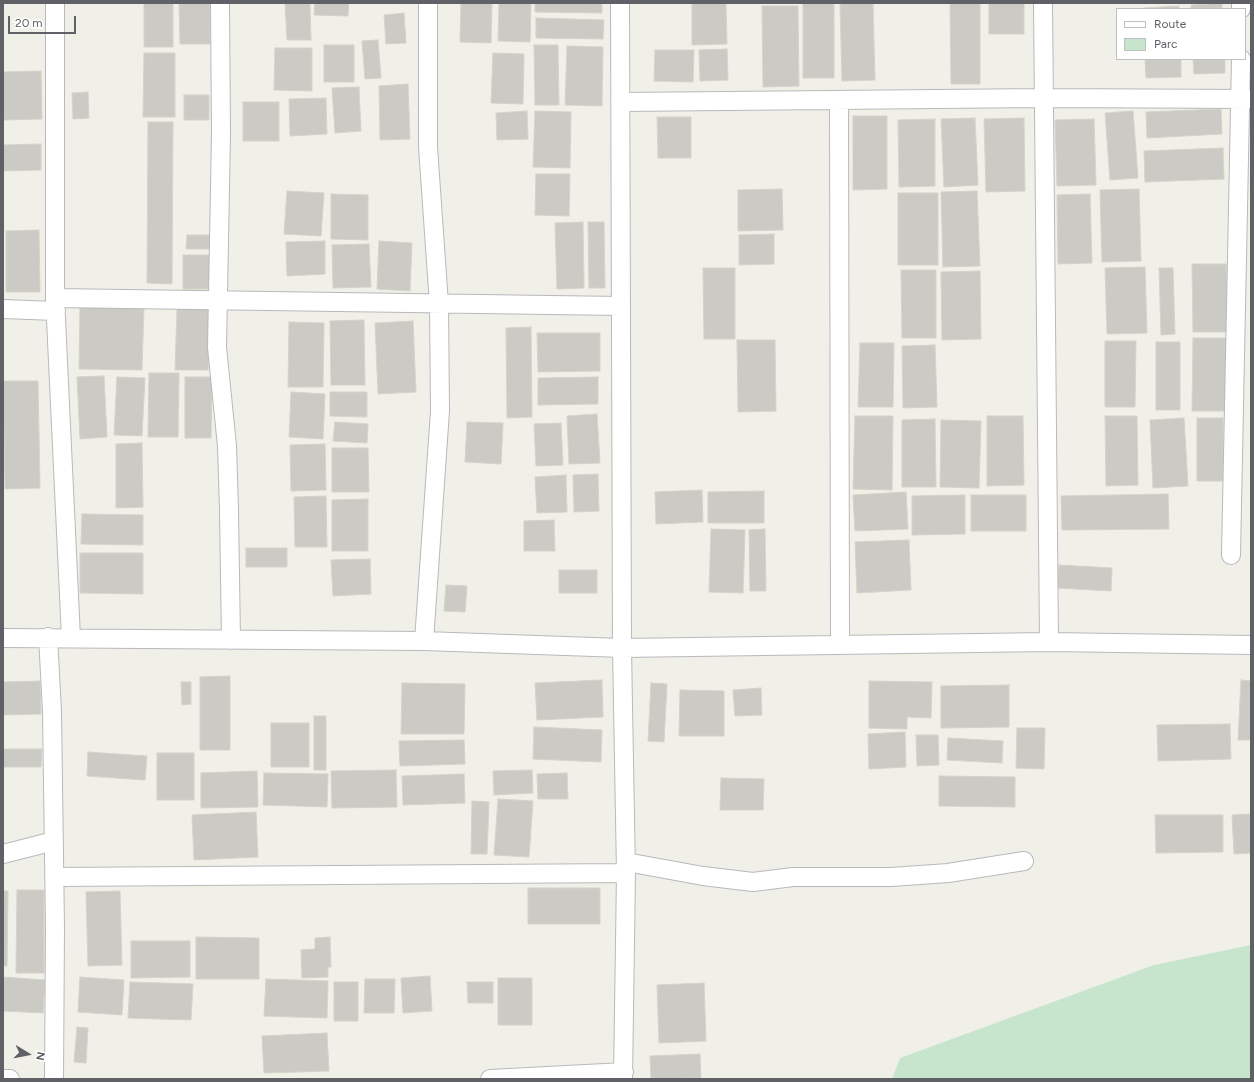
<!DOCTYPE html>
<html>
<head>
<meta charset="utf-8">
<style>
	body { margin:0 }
	#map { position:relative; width:1254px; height:1082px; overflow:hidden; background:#f0f0e8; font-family:Figtree,sans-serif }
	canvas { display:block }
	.frame { position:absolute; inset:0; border:4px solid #5f6167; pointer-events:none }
	.legend { position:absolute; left:1116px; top:8px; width:130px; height:52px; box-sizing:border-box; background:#fff; border:1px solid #bfc0c2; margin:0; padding:5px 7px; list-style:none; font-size:12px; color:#5f6167 }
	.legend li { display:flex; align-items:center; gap:8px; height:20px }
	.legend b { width:20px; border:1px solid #bfc0c2 }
	.north { position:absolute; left:8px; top:1034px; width:40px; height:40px; -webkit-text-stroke:3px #fff; paint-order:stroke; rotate:100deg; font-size:11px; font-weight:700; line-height:16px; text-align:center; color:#5f6167 }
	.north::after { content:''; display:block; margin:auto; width:14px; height:18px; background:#5f6167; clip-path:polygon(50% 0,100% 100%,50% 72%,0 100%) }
	.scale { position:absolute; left:8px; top:16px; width:68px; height:18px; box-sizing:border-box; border:2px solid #5f6167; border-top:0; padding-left:5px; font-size:12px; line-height:14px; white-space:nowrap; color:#5f6167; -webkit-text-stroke:3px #fff; paint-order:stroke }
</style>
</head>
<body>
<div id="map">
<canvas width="1254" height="1082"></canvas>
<div class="frame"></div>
<ul class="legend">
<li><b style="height:5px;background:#fff"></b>Route</li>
<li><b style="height:11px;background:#c7e5cd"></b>Parc</li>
</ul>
<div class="north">N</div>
<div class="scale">20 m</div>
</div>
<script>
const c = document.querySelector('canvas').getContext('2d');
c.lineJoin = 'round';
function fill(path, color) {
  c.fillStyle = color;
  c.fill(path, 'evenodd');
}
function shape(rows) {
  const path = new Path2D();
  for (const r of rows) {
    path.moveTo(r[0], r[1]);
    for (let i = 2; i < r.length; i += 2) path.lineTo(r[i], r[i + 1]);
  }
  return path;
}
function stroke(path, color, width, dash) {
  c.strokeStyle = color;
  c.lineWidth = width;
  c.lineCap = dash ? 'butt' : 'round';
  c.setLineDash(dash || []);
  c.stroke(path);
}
const green = shape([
	[1251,945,1251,1079,892,1079,900,1058,1154,965]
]);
const building = shape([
	[144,3,173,3,173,47,144,47,144,3],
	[179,3,210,3,210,44,180,44,179,3],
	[285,3,310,3,311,40,287,40,285,3],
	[315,3,349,3,348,16,314,15,315,3],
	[461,3,492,3,491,43,460,42,461,3],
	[499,3,531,3,530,42,498,41,499,3],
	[535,3,602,3,602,13,535,12,535,3],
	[692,3,726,3,727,44,692,45,692,3],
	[803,3,834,3,834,78,803,78,803,3],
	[840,3,873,3,875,80,842,81,840,3],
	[950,3,980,3,980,84,951,84,950,3],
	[989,3,1024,3,1024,34,989,34,989,3],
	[1222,3,1222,9,1191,9,1191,5,1222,3],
	[762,6,798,6,799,86,763,87,762,6],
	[1179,6,1179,9,1144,9,1144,8,1179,6],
	[404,13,406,43,386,44,384,15,404,13],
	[536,18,604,20,603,39,536,38,536,18],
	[378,40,381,78,365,79,362,41,378,40],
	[324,45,354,45,354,82,324,82,324,45],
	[534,45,558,45,559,105,535,105,534,45],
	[567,46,603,47,602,106,565,105,567,46],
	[275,48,312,48,312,91,274,90,275,48],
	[727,49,728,80,700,81,699,50,727,49],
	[655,50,694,50,693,82,654,81,655,50],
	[144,53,175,53,175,117,143,117,144,53],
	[493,53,524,54,523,104,491,103,493,53],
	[1145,59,1181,59,1181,77,1146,78,1145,59],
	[1193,59,1225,59,1225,73,1194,74,1193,59],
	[41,71,42,119,4,120,3,72,41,71],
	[408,84,410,139,380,140,379,86,408,84],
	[359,87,361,131,335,133,332,88,359,87],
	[88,92,89,118,73,119,72,93,88,92],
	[184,95,209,95,209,120,184,120,184,95],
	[326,98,327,134,290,136,289,99,326,98],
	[243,102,279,102,279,141,243,141,243,102],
	[1221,109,1222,134,1147,138,1146,112,1221,109],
	[527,111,528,139,497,140,496,113,527,111],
	[535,111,571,112,570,168,533,167,535,111],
	[1133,111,1138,178,1110,180,1105,113,1133,111],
	[853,116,887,116,887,189,853,190,853,116],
	[657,117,691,117,691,158,658,158,657,117],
	[975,118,978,185,944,187,941,119,975,118],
	[1024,118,1025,191,986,192,984,119,1024,118],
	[935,119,935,186,899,187,898,120,935,119],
	[1094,119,1096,185,1057,186,1055,120,1094,119],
	[148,122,173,122,172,284,147,283,148,122],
	[41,144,41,170,3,171,3,145,41,144],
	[1223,148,1224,179,1145,182,1144,151,1223,148],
	[536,174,570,174,569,216,535,215,536,174],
	[782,189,783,230,738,231,738,190,782,189],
	[1139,189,1141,261,1102,262,1100,190,1139,189],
	[287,191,324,193,321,236,284,234,287,191],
	[977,191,980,266,943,267,941,192,977,191],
	[898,193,938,193,938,265,898,265,898,193],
	[331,194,368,195,368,240,331,239,331,194],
	[1090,194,1092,263,1058,264,1057,195,1090,194],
	[583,222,584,288,557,289,555,223,583,222],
	[588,222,604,222,605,288,589,288,588,222],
	[39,230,40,292,6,292,6,231,39,230],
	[774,234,774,264,739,265,739,235,774,234],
	[187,235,212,235,212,249,186,249,187,235],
	[325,241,325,274,287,276,286,242,325,241],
	[379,241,412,243,410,291,377,289,379,241],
	[369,244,371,287,333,288,332,245,369,244],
	[183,255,211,255,211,289,183,289,183,255],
	[1192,264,1226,264,1228,332,1193,332,1192,264],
	[1145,267,1147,333,1107,334,1105,268,1145,267],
	[703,268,735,268,735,339,704,339,703,268],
	[1159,268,1173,268,1175,334,1161,335,1159,268],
	[901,270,936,270,936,338,902,338,901,270],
	[980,271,981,339,942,340,941,272,980,271],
	[80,305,144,306,142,370,79,369,80,305],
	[177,309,210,310,208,370,175,370,177,309],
	[364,320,365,385,331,385,330,321,364,320],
	[413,321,416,392,378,394,375,323,413,321],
	[289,322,324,323,323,387,288,387,289,322],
	[531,327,532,417,507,418,506,328,531,327],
	[537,333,600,333,600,371,538,372,537,333],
	[1193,338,1227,338,1227,411,1192,411,1193,338],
	[737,340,775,340,776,411,738,412,737,340],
	[1105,341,1136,341,1135,407,1105,407,1105,341],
	[1156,342,1180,342,1180,410,1156,410,1156,342],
	[860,343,894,343,893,407,858,407,860,343],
	[935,345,937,407,903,408,902,346,935,345],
	[149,373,179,373,178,437,148,437,149,373],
	[104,376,107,437,80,439,77,377,104,376],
	[117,377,145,378,142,436,114,435,117,377],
	[185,377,212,377,211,438,185,438,185,377],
	[598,377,598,404,538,405,538,378,598,377],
	[3,381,38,381,40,488,5,489,3,381],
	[291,392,325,394,323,439,289,437,291,392],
	[330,392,367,392,367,417,330,416,330,392],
	[597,414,600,463,569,464,567,416,597,414],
	[855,416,893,416,892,490,853,489,855,416],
	[987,416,1023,416,1024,485,987,486,987,416],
	[1105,416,1137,416,1138,485,1106,486,1105,416],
	[1184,418,1188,486,1153,488,1150,420,1184,418],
	[1197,418,1223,418,1223,481,1197,481,1197,418],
	[935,419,936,487,902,487,902,420,935,419],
	[941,420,981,421,979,488,940,487,941,420],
	[335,422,368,424,367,443,333,441,335,422],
	[467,422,503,423,501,464,465,462,467,422],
	[561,423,563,465,536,466,534,424,561,423],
	[142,443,143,507,116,508,116,444,142,443],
	[325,444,326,490,291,491,290,445,325,444],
	[332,448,368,448,369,492,332,492,332,448],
	[598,474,599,511,574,512,573,475,598,474],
	[566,475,567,512,537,513,535,477,566,475],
	[702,490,703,522,656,524,655,492,702,490],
	[764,491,764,523,708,523,708,492,764,491],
	[906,492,908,529,855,531,853,495,906,492],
	[1168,494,1169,529,1062,530,1061,496,1168,494],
	[965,495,965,534,912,535,912,496,965,495],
	[971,495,1026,495,1026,531,971,531,971,495],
	[326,496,327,547,295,547,294,497,326,496],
	[368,499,368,551,332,551,332,500,368,499],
	[82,514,143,515,143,545,81,544,82,514],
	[554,520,555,551,524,551,524,521,554,520],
	[711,529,745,530,743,593,709,592,711,529],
	[765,529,766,591,750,591,749,530,765,529],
	[909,540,911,590,857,593,855,542,909,540],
	[246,548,287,548,287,567,246,567,246,548],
	[80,553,143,553,143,594,80,593,80,553],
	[370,559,371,594,333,596,331,560,370,559],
	[1059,565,1112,568,1111,591,1057,588,1059,565],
	[559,570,597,570,597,593,559,593,559,570],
	[446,585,467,586,465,612,444,611,446,585],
	[230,676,230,750,200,750,200,677,230,676],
	[602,680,603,717,537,720,535,683,602,680],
	[1241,680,1251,681,1251,740,1238,740,1241,680],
	[40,681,41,714,3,715,3,682,40,681],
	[869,681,932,682,931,718,907,717,907,729,869,728,869,681],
	[181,682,191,682,191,704,182,705,181,682],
	[402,683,465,684,464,734,401,734,402,683],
	[651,683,667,684,664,742,648,741,651,683],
	[1009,685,1009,727,941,728,941,686,1009,685],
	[761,688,762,715,735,716,733,690,761,688],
	[680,690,724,691,724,736,679,736,680,690],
	[314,716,326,716,326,770,314,770,314,716],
	[271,723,309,723,309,767,271,767,271,723],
	[1230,724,1231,759,1158,761,1157,725,1230,724],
	[534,727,602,730,601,762,533,759,534,727],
	[1017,728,1045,728,1044,769,1016,768,1017,728],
	[905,732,906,767,869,769,868,734,905,732],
	[916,735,938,735,939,765,917,766,916,735],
	[948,738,1003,741,1002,763,947,760,948,738],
	[464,740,465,764,400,766,399,741,464,740],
	[3,749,42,749,41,767,3,767,3,749],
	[88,752,147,756,145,780,87,776,88,752],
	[157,753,194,753,194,800,157,800,157,753],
	[396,770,397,807,332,808,331,771,396,770],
	[532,770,533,793,494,795,493,771,532,770],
	[257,771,258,807,201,808,201,773,257,771],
	[264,773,328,774,327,807,263,805,264,773],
	[567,773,568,799,538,799,537,774,567,773],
	[464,774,465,803,403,805,402,776,464,774],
	[939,776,1015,777,1015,807,939,806,939,776],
	[721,778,764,779,763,810,720,810,721,778],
	[498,799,533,801,529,857,494,855,498,799],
	[472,801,489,802,487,854,471,854,472,801],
	[256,812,258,857,194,860,192,815,256,812],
	[1251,814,1251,853,1234,854,1232,815,1251,814],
	[1155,815,1223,815,1223,852,1156,853,1155,815],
	[528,888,600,888,600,924,528,924,528,888],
	[17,890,44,890,44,973,16,973,17,890],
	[3,891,8,891,7,966,3,966,3,891],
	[120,891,122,965,88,966,86,892,120,891],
	[196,937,259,938,259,979,196,979,196,937],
	[330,937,331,967,328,967,328,977,302,978,301,950,315,949,315,938,330,937],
	[131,941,190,941,190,977,131,978,131,941],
	[430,976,432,1011,403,1013,401,978,430,976],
	[3,977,45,980,43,1013,3,1011,3,977],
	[80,977,124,980,122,1015,78,1012,80,977],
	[498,978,532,978,532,1025,498,1025,498,978],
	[266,979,328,981,327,1018,264,1016,266,979],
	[365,979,395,979,394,1013,364,1013,365,979],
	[130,982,193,984,191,1020,128,1018,130,982],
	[334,982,358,982,358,1021,334,1021,334,982],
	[467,982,493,982,493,1003,468,1003,467,982],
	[704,983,706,1041,659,1043,657,985,704,983],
	[77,1027,88,1028,86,1063,74,1062,77,1027],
	[327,1033,329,1071,264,1073,262,1036,327,1033],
	[700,1054,701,1078,651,1079,650,1056,700,1054]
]);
const street = shape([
	[55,3,55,298,71,638],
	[220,3,221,134,217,347,227,446,229,510,231,640],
	[620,3,622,648,626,873,623,1079],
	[1043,3,1049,642],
	[1241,9,1241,3],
	[839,100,840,645],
	[620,102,1043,98,1251,99],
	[55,298,621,306],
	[3,309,56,311],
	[1231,555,1241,59],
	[48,637,52,711,55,928,54,1079],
	[3,638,424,641,622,648,1049,642,1251,645],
	[424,641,440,411,439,304,428,147,428,3],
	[3,854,54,841],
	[626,862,703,876,753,882,793,877,891,877,948,873,1024,861],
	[54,877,626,873],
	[3,1079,10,1079],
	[490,1079,624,1072]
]);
fill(green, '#c7e5cd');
fill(building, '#cccac4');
stroke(building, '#d4d3c7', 1);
stroke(street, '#b8b9bd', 20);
stroke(street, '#fff', 18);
</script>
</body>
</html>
